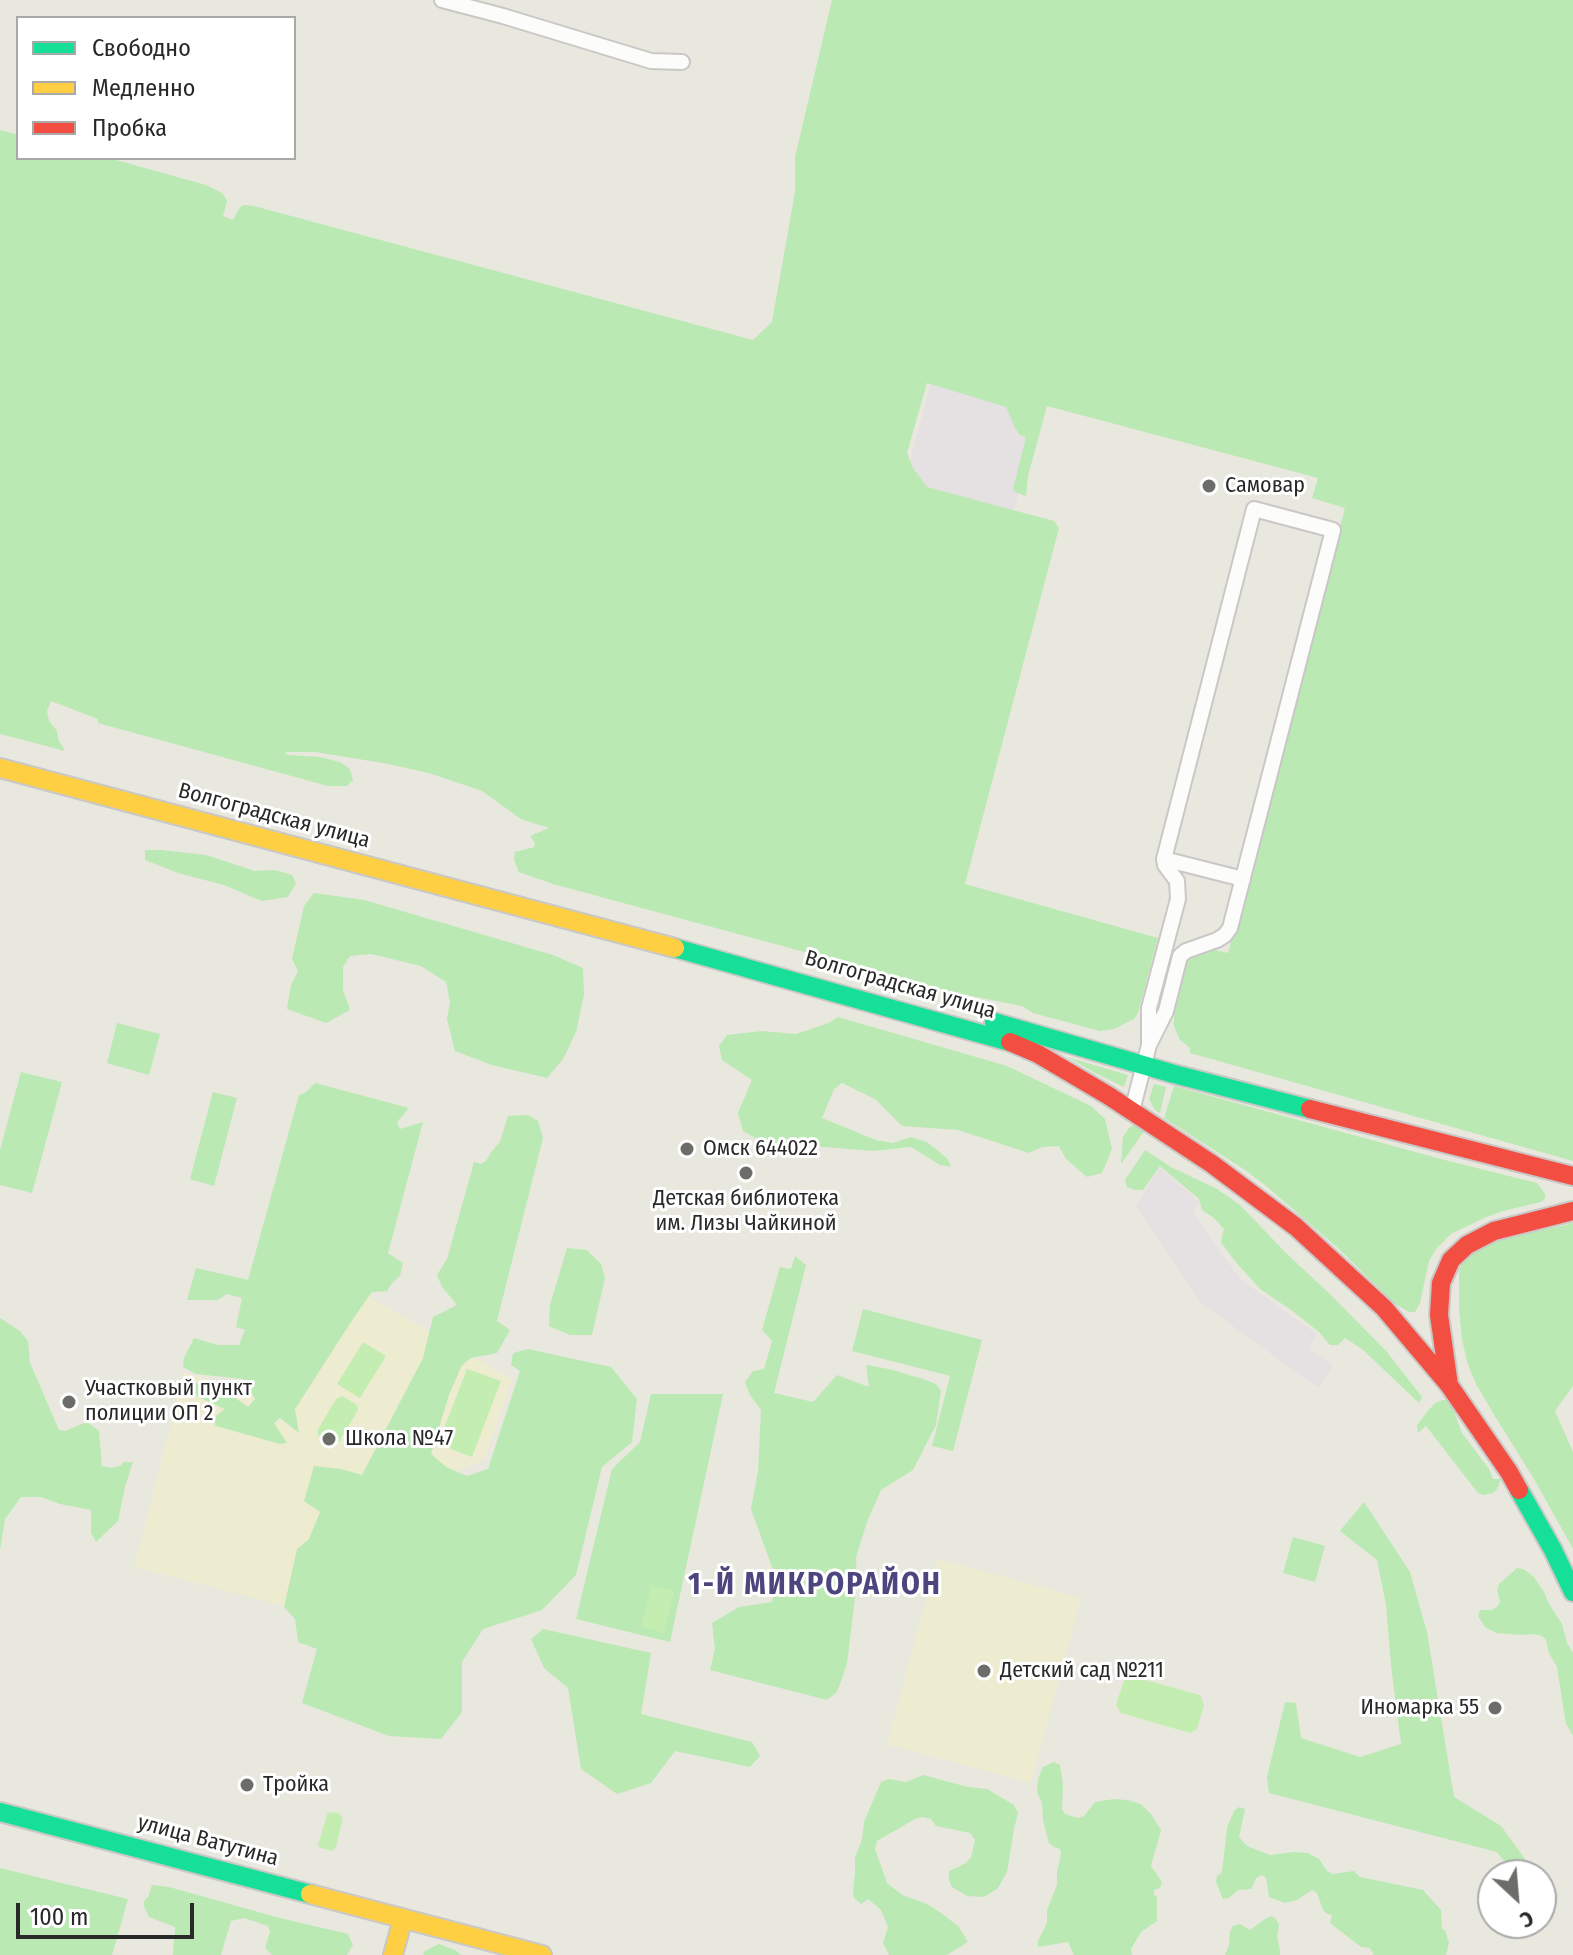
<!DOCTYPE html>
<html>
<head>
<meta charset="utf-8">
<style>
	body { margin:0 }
	#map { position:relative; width:1573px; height:1955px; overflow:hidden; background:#e9e8de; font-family:"Fira Sans Condensed",sans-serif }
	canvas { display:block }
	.legend { position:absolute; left:16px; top:16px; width:280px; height:144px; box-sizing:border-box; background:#fff; border:2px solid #a9a9a9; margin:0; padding:10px 14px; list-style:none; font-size:24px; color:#292929 }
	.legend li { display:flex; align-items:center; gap:16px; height:40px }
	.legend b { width:40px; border:2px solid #a9a9a9 }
	.north { position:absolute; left:1477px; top:1859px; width:80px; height:80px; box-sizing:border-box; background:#fff; border:2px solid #a9a9a9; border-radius:50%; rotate:154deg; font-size:22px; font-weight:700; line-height:32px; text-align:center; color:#292929 }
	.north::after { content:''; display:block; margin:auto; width:28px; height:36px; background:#6c6c68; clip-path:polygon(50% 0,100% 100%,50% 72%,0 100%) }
	.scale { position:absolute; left:16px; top:1903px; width:178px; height:36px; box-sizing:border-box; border:4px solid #292929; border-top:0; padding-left:10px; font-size:24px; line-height:28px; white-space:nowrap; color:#292929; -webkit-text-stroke:6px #fff; paint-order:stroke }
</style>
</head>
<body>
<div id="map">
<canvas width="1573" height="1955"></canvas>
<ul class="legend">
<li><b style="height:10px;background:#16e098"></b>Свободно</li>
<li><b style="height:10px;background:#ffcf43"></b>Медленно</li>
<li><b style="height:10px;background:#f24e42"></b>Пробка</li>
</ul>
<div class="north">С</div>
<div class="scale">100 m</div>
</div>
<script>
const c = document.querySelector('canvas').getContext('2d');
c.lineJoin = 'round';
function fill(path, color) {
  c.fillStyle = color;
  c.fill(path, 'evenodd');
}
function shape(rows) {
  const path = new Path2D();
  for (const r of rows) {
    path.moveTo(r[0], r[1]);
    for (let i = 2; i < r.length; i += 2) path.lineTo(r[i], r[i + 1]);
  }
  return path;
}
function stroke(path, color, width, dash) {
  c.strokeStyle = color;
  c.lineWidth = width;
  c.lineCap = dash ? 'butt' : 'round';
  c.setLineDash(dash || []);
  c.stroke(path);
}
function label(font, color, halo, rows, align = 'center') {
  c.font = font + ' "Fira Sans Condensed",sans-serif';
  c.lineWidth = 6;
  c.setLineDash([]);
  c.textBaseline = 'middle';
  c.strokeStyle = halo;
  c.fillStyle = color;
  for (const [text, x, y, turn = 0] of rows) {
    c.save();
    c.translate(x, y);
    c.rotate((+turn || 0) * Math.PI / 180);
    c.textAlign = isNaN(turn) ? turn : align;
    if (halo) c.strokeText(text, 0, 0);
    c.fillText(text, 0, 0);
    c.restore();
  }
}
const industrial = shape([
	[934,370,1043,398,1008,534,898,506],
	[1160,1167,1199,1202,1193,1212,1240,1279,1317,1334,1309,1348,1333,1365,1318,1388,1201,1303,1136,1206]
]);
const education = shape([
	[354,1288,512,1379,485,1459,349,1520,324,1616,134,1567,184,1373,278,1397],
	[937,1559,1081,1598,1031,1783,887,1744]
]);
const green = shape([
	[832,0,1573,0,1573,1161,1190,1053,1190,1048,1180,1040,1174,1026,1174,1008,1189,952,1202,947,1228,953,1345,508,1312,498,1318,478,1047,406,1028,476,1026,496,1015,492,1013,489,1026,437,1020,435,1015,428,1006,407,927,383,907,453,913,468,927,487,1054,521,1059,528,965,884,1158,938,1138,1013,1134,1019,1114,1029,1100,1031,1033,1013,1022,1006,956,993,553,884,519,872,514,860,515,852,534,847,535,843,530,836,549,828,521,819,482,791,432,774,389,764,315,752,285,752,288,755,320,757,340,762,350,769,353,780,347,786,328,786,98,723,98,719,51,701,47,711,49,721,57,731,58,739,65,751,0,734,0,130,18,135,18,158,109,158,206,185,222,193,225,197,227,201,223,216,233,220,240,207,244,205,254,206,753,340,772,322,795,192,795,157],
	[145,850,161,850,206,855,255,871,275,870,292,875,296,883,288,897,262,901,224,885,178,873,145,860],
	[314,893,364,900,553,955,583,968,584,995,576,1032,563,1059,547,1078,492,1065,455,1051,447,1019,450,1002,446,982,421,966,371,954,350,956,343,967,343,990,350,1010,326,1023,287,1009,291,985,298,971,292,959,304,906],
	[838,1017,1007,1066,1091,1106,1105,1119,1112,1149,1102,1173,1087,1177,1066,1159,1059,1146,1042,1147,1029,1153,958,1130,902,1126,875,1099,842,1083,834,1089,822,1118,876,1140,893,1143,911,1137,927,1142,948,1159,951,1167,940,1165,911,1147,874,1151,812,1146,794,1149,775,1149,743,1131,738,1113,752,1080,722,1060,719,1046,727,1035,762,1031,796,1034,829,1023],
	[117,1023,160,1034,149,1075,107,1063],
	[1067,1057,1128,1075,1124,1087,1095,1073],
	[21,1072,62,1082,32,1193,0,1185,0,1150],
	[315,1083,409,1108,397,1122,400,1129,423,1122,388,1253,403,1263,400,1276,392,1283,387,1291,372,1292,353,1319,295,1409,299,1433,280,1418,274,1423,287,1443,280,1444,216,1426,212,1419,225,1409,196,1396,191,1381,234,1397,248,1407,255,1399,243,1379,196,1374,183,1367,184,1358,194,1338,218,1345,239,1345,245,1330,236,1327,242,1298,227,1294,218,1300,187,1300,196,1268,248,1280,299,1095,305,1093],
	[1154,1084,1166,1087,1160,1113,1155,1110,1149,1099],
	[1174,1086,1441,1159,1537,1183,1545,1194,1545,1199,1541,1202,1503,1211,1484,1218,1451,1234,1436,1249,1429,1261,1420,1303,1415,1312,1409,1312,1395,1304,1339,1249,1265,1185,1242,1168,1164,1118],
	[213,1092,237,1098,214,1186,190,1179],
	[528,1115,538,1121,543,1138,497,1321,510,1330,497,1353,471,1358,462,1365,449,1395,431,1454,446,1467,467,1476,488,1469,520,1371,511,1365,513,1353,528,1349,611,1367,637,1399,632,1442,602,1467,576,1575,542,1610,483,1629,462,1662,462,1712,441,1739,389,1736,302,1703,317,1649,298,1642,295,1619,284,1607,297,1549,309,1539,320,1512,304,1501,314,1466,341,1469,362,1475,423,1358,433,1317,457,1305,442,1287,437,1275,447,1259,474,1162,481,1164,486,1161,492,1151,500,1142,508,1116],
	[1134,1125,1137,1125,1145,1130,1121,1164,1123,1137,1129,1128],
	[1145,1150,1171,1167,1217,1189,1240,1205,1287,1254,1333,1297,1387,1352,1422,1397,1419,1403,1362,1349,1345,1338,1338,1345,1330,1345,1319,1332,1291,1310,1260,1289,1234,1260,1221,1242,1224,1229,1214,1218,1202,1210,1199,1199,1160,1166,1143,1190,1135,1190,1127,1187,1125,1180],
	[1573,1222,1573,1386,1555,1411,1573,1452,1573,1549,1534,1479,1493,1413,1476,1384,1467,1362,1462,1339,1459,1310,1459,1270,1467,1255,1482,1243,1566,1225],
	[567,1248,587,1250,601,1264,605,1278,592,1335,570,1335,549,1326,550,1305],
	[795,1256,806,1265,774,1393,813,1402,837,1375,869,1387,866,1365,889,1369,923,1379,936,1384,941,1391,936,1425,913,1470,881,1490,867,1522,856,1557,857,1582,847,1664,837,1692,827,1700,710,1670,715,1649,712,1623,739,1607,772,1602,776,1578,751,1509,758,1471,761,1410,750,1395,745,1382,753,1371,764,1369,772,1341,762,1330,780,1267,791,1269],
	[863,1309,982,1340,953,1451,932,1446,950,1376,852,1351],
	[0,1318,20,1331,28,1341,30,1363,59,1430,65,1431,87,1422,99,1431,102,1466,111,1468,120,1466,124,1462,133,1462,125,1487,118,1521,96,1542,91,1533,91,1510,60,1504,41,1497,21,1497,5,1519,0,1550],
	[651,1394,723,1394,670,1642,576,1619,612,1469,640,1442],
	[1443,1400,1450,1401,1462,1433,1489,1469,1493,1479,1501,1479,1497,1489,1493,1493,1483,1495,1478,1493,1426,1426,1418,1433,1417,1425,1427,1412,1435,1403],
	[1364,1502,1410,1572,1427,1632,1454,1797,1501,1826,1528,1863,1523,1875,1502,1875,1505,1862,1497,1852,1269,1793,1267,1777,1285,1702,1296,1703,1301,1738,1360,1757,1401,1744,1391,1665,1386,1605,1377,1560,1340,1531],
	[1293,1537,1325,1546,1315,1582,1283,1573],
	[1517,1568,1523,1569,1533,1576,1544,1592,1549,1604,1562,1624,1567,1643,1573,1653,1573,1736,1566,1724,1557,1667,1549,1653,1546,1640,1542,1636,1535,1634,1522,1635,1496,1633,1485,1627,1478,1616,1480,1610,1491,1610,1497,1607,1500,1602,1497,1590,1499,1584],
	[543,1629,651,1653,641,1714,752,1742,760,1756,750,1767,675,1751,651,1783,617,1794,581,1769,568,1688,544,1668,531,1639],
	[1054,1762,1060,1765,1063,1784,1062,1809,1065,1814,1078,1818,1084,1816,1095,1802,1114,1799,1127,1800,1141,1804,1151,1814,1161,1830,1151,1866,1162,1882,1160,1888,1154,1890,1154,1895,1157,1897,1157,1921,1141,1932,1131,1949,1132,1955,1074,1955,1068,1942,1038,1947,1038,1941,1047,1923,1047,1910,1057,1885,1057,1872,1061,1854,1060,1849,1054,1847,1049,1843,1043,1821,1042,1803,1037,1792,1038,1779,1043,1767],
	[923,1775,968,1787,987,1789,1014,1805,1018,1813,1014,1829,1007,1872,998,1888,984,1897,967,1896,952,1887,949,1880,949,1871,966,1863,971,1857,975,1840,970,1833,936,1826,931,1819,923,1817,915,1819,877,1841,875,1849,887,1883,902,1895,927,1904,944,1915,959,1927,968,1942,947,1955,889,1955,883,1943,888,1927,881,1910,868,1899,861,1904,854,1898,853,1890,855,1873,855,1857,862,1840,864,1822,881,1782,889,1779,906,1782],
	[1239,1807,1245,1809,1239,1837,1247,1846,1270,1855,1294,1852,1308,1853,1319,1859,1327,1871,1333,1874,1354,1871,1360,1877,1423,1890,1441,1910,1442,1929,1445,1930,1449,1943,1446,1955,1374,1955,1370,1948,1361,1947,1330,1923,1332,1915,1327,1914,1323,1910,1317,1893,1312,1890,1297,1900,1285,1903,1269,1897,1266,1878,1262,1875,1256,1878,1251,1889,1238,1890,1229,1898,1223,1899,1216,1882,1217,1876,1222,1872,1227,1828,1234,1811],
	[0,1868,128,1899,112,1955,0,1955],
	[152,1885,169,1887,280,1918,348,1934,353,1945,347,1955,272,1955,265,1948,270,1932,268,1926,244,1918,231,1921,221,1955,173,1955,175,1927,149,1917,144,1906,144,1901,148,1897],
	[1271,1916,1276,1919,1279,1925,1277,1937,1280,1950,1280,1955,1225,1955,1229,1945,1230,1932,1233,1926,1240,1924,1250,1930,1265,1919],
	[439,1944,455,1950,461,1955,424,1955,423,1952]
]);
const pitch = shape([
	[363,1342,386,1356,360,1398,337,1384],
	[467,1369,501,1381,472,1457,438,1444],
	[342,1396,356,1404,358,1410,339,1442,333,1444,319,1436,317,1431,336,1399],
	[651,1586,674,1591,664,1633,641,1627],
	[1131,1676,1200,1695,1204,1705,1197,1729,1190,1733,1121,1713,1116,1705,1124,1680],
	[328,1812,339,1813,343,1818,336,1847,332,1851,320,1848,318,1845]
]);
const street = shape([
	[442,0,503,16,651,61,682,62],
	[1164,859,1243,879],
	[1132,1111,1149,1045,1166,1011,1180,956,1186,951,1217,940,1225,935,1230,928,1333,530,1254,509,1164,859,1165,865,1177,881,1178,899,1149,1008,1149,1045]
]);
const fast = shape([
	[675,948,1010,1042],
	[994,1022,1174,1074,1310,1109],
	[1519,1490,1553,1550,1573,1592],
	[0,1812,310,1894]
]);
const slow = shape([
	[0,768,675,948],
	[310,1894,542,1955],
	[393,1955,403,1918]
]);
const jam = shape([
	[1010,1042,1038,1054,1109,1096,1212,1164,1296,1227,1384,1308,1449,1385,1509,1472,1519,1490],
	[1310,1109,1573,1176],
	[1449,1385,1439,1315,1441,1283,1451,1260,1467,1245,1494,1231,1573,1211]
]);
const markers = [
	[1209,486,8,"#6c6c68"],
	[687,1149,8,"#6c6c68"],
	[746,1173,8,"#6c6c68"],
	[69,1402,8,"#6c6c68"],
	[329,1439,8,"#6c6c68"],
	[984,1671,8,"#6c6c68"],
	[1495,1708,8,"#6c6c68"],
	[247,1785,8,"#6c6c68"]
];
const poiNames = [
	["Самовар",1225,486],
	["Омск 644022",703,1149],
	["Детская библиотека",746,1199,"center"],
	["им. Лизы Чайкиной",746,1224,"center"],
	["Участковый пункт",85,1389],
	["полиции ОП 2",85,1414],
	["Школа №47",345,1439],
	["Детский сад №211",1000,1671],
	["Иномарка 55",1479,1708,"right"],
	["Тройка",263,1785]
];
const streetNames = [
	["Волгоградская улица",274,816,15],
	["Волгоградская улица",900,985,16],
	["улица Ватутина",208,1841,15]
];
const districtNames = [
	["1-Й МИКРОРАЙОН",815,1586]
];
fill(industrial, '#e5e1e2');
fill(education, '#edecd1');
fill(green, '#bae9b4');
fill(pitch, '#c4edb1');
stroke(street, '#c9c8c7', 18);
stroke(fast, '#c9c8c7', 22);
stroke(slow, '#c9c8c7', 22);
stroke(jam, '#c9c8c7', 22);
stroke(street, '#fcfcfa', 14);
stroke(fast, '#16e098', 18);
stroke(slow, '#ffcf43', 18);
stroke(jam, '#f24e42', 18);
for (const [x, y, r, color] of markers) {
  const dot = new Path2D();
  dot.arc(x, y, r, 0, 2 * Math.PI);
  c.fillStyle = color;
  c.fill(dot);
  stroke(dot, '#fff', 3);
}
label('22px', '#292929', '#fff', poiNames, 'left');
label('22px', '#292929', '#fff', streetNames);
c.letterSpacing = '2px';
label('bold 30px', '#4d467e', '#fff', districtNames);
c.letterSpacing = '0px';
</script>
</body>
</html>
